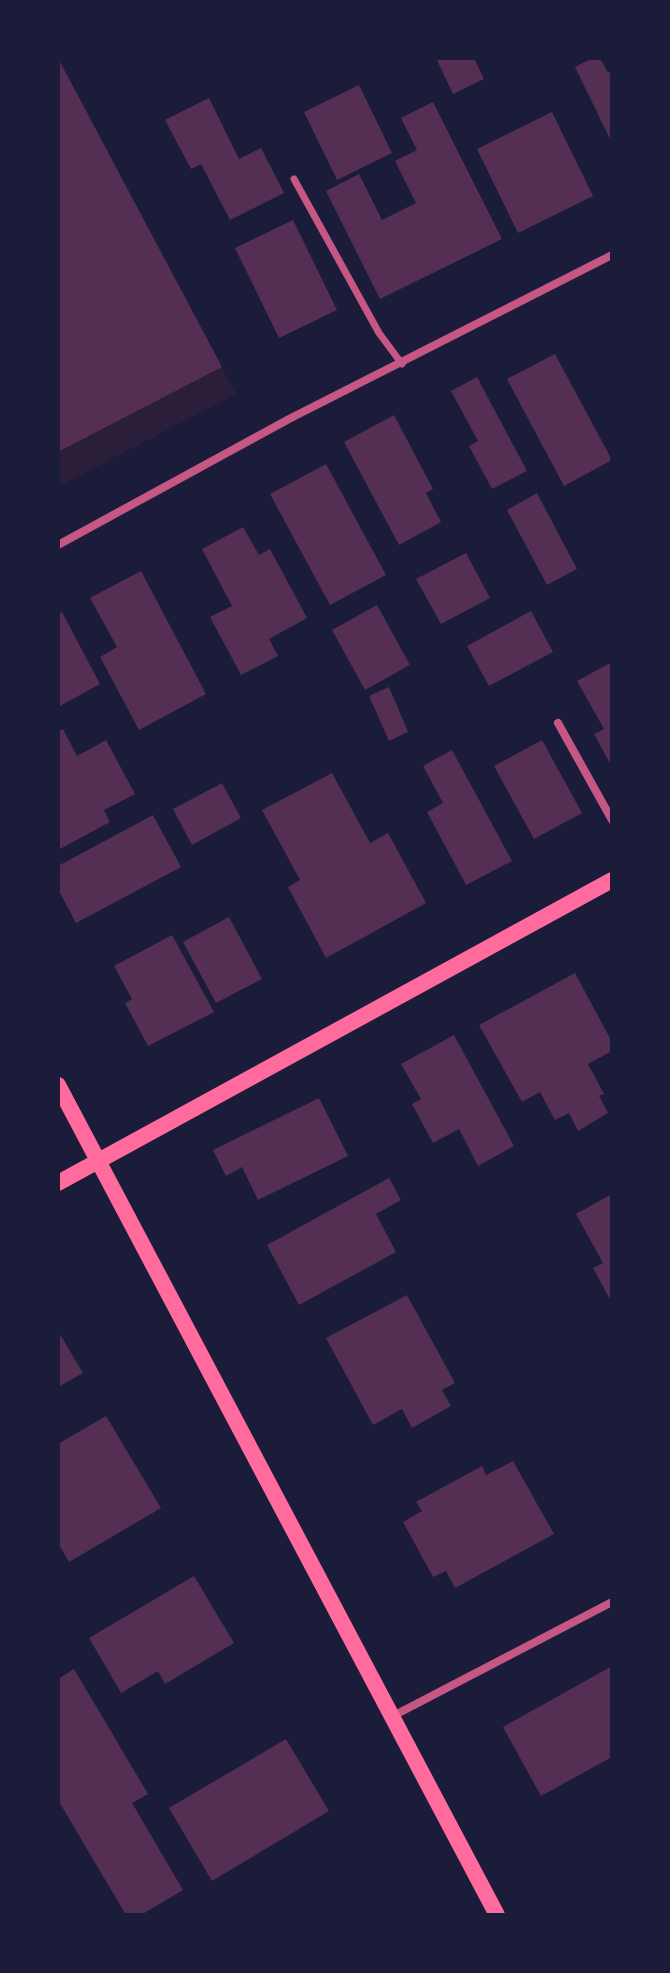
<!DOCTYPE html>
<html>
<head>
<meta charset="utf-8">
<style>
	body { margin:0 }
	#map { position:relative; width:670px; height:1973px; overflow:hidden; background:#1b1b3a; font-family:Ubuntu,sans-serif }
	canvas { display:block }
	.frame { position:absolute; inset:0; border:60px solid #1b1b3a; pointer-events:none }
</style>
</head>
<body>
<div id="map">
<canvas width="670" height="1973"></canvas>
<div class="frame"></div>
</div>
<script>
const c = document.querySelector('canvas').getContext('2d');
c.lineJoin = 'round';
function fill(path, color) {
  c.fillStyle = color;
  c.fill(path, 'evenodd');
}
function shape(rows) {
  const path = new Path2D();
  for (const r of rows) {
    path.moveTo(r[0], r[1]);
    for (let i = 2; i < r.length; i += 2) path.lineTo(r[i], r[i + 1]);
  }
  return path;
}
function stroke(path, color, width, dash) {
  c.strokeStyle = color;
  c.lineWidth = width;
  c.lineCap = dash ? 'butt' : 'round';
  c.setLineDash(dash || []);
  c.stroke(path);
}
const green = shape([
	[222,367,236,394,58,487,58,452]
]);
const building = shape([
	[58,58,222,367,58,452],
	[436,58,474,58,484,79,453,94],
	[593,58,600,58,608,73,612,70,612,143,575,67],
	[359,85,392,153,337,180,304,112],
	[209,98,239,159,261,148,284,193,230,220,201,164,191,169,165,120],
	[433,102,502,239,380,299,326,191,359,174,382,220,416,203,395,161,417,150,401,118],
	[552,112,593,196,518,233,477,149],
	[293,220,337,310,279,338,235,248],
	[555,354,612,460,564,486,507,379],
	[477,377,527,471,492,489,469,446,478,441,451,391],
	[394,415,433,489,426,493,441,522,399,545,344,442],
	[326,464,386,575,330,605,270,494],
	[537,493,577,569,547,585,507,510],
	[243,527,259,555,270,549,307,618,269,639,278,656,241,675,210,617,232,606,202,549],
	[466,553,490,598,441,624,416,579],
	[141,571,206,694,139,730,100,657,117,647,90,598],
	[377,605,410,665,365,690,332,630],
	[531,611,553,652,489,686,467,646],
	[62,612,100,684,58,707,58,615],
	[612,662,612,767,594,734,604,729,577,681],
	[389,687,408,732,389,741,369,696],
	[63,729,77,756,106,740,135,794,104,810,110,822,58,850,58,732],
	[542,740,582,813,534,839,494,766],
	[452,750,512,861,466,885,427,812,443,803,423,766],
	[332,773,370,843,388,833,426,903,326,958,288,887,300,880,262,810],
	[222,783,241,818,192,845,173,809],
	[153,815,181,867,76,923,58,889,58,866],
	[229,917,262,979,216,1003,183,942],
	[172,935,214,1012,148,1046,125,1003,132,999,114,966],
	[575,973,612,1042,612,1051,588,1064,604,1094,599,1096,608,1113,578,1131,569,1113,555,1120,540,1092,522,1102,479,1025],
	[454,1035,514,1146,478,1166,459,1129,433,1143,412,1104,421,1099,401,1064],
	[319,1098,348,1156,258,1200,242,1167,226,1176,213,1150],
	[389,1178,401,1200,376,1214,396,1252,299,1305,267,1245],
	[610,1195,612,1199,612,1303,593,1268,603,1263,576,1214],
	[407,1295,455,1383,442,1390,451,1406,412,1428,402,1409,373,1425,326,1338],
	[58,1331,83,1373,58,1387],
	[106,1416,161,1508,69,1562,58,1543,58,1444],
	[513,1461,554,1534,455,1588,446,1571,433,1577,403,1522,422,1511,416,1502,482,1466,486,1475],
	[194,1576,234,1643,165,1684,158,1671,121,1693,89,1638],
	[612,1666,612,1757,541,1796,503,1727],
	[74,1669,148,1794,132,1803,183,1890,141,1915,126,1915,58,1800,58,1679],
	[286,1739,329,1811,212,1881,169,1808]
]);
const pedestrian = shape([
	[294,179,379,333,402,364]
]);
const minor = shape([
	[58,545,289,419,612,255],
	[558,723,612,820],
	[393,1716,612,1602]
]);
const secondary = shape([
	[58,1085,497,1915],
	[58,1183,612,880]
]);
fill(green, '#2a1e3b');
fill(building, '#542f53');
stroke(pedestrian, '#c65784', 7);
stroke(minor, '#c65784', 8);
stroke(secondary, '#ff6b9d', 16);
</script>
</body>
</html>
